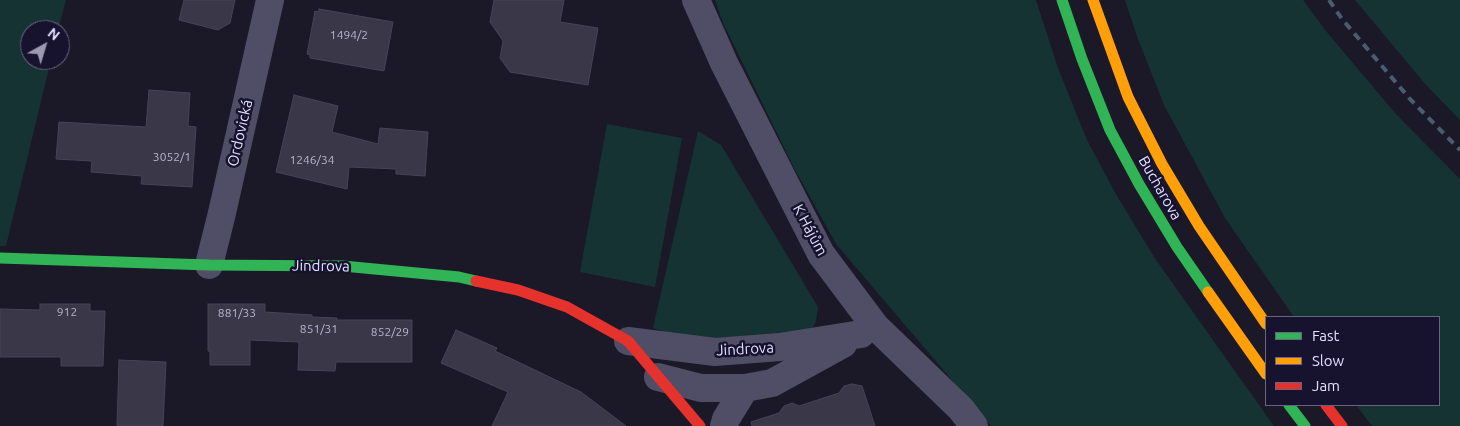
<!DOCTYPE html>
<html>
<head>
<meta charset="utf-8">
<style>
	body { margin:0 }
	#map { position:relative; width:1460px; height:426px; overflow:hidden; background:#1b1827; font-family:Ubuntu,sans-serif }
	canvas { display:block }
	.legend { position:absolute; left:1265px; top:316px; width:175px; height:90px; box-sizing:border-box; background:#17122d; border:1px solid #696481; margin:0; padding:6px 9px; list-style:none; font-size:15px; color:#e3dffe }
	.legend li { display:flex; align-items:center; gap:10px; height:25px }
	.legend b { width:25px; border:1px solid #696481 }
	.north { position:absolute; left:20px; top:20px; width:50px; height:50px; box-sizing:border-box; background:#17122d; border:1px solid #696481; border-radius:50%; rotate:39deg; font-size:14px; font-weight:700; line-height:20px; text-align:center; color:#e3dffe }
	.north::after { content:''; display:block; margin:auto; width:18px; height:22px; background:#9d99b3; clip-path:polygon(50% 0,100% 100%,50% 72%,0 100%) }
</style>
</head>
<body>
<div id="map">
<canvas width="1460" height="426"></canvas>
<ul class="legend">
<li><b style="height:6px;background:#30b455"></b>Fast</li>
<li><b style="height:6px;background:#ff9f0a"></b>Slow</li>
<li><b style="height:6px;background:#e5322d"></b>Jam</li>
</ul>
<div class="north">N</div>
</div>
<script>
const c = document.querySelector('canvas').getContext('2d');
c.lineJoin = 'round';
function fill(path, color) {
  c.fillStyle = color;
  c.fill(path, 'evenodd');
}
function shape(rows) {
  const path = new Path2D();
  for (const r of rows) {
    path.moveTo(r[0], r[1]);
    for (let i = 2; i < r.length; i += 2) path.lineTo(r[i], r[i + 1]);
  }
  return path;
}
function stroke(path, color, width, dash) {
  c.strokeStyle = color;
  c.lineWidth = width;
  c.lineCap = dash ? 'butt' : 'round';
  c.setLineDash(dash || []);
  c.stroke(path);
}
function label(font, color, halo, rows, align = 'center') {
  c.font = font + ' Ubuntu,sans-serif';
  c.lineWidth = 5;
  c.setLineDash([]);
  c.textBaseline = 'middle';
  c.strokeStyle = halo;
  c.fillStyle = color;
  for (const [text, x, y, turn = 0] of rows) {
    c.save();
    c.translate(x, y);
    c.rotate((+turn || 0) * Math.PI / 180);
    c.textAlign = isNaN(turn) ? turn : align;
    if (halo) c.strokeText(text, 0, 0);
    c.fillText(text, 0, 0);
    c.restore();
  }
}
const green = shape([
	[0,0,66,0,58,30,30,30,30,60,51,60,6,246,0,246],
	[715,0,1036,0,1058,68,1087,140,1117,196,1156,260,1274,426,991,426,836,244,794,168,723,23],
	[1125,0,1303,0,1326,31,1395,113,1460,179,1460,426,1372,426,1356,405,1439,405,1439,317,1294,317,1225,218,1164,105,1138,39],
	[1355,0,1460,0,1460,120,1426,85],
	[607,124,682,138,655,287,580,272],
	[698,131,721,145,818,307,816,321,809,335,704,344,653,328]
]);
const building = shape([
	[184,0,235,0,230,23,218,30,179,20,184,0],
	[494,0,564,0,560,22,598,28,588,85,510,72,500,58,503,41,490,22,494,0],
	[319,9,393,22,384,71,310,58,310,55,307,54,315,11,319,12,319,9],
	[149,90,190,93,188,126,196,127,192,187,141,184,142,176,91,172,92,161,56,159,59,122,146,127,149,90],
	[294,95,338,106,332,132,378,144,380,128,428,132,425,176,396,174,396,169,349,167,347,189,276,172,294,95],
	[40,304,90,304,90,311,105,311,103,366,61,366,61,357,0,357,0,309,40,310,40,304],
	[208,304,265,304,265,312,312,315,312,317,337,318,337,320,412,320,412,362,336,362,335,371,298,370,299,342,250,340,250,365,210,365,210,351,208,351,208,304],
	[456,330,497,348,495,351,581,392,626,426,492,426,508,392,441,363,456,330],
	[119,360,166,362,163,426,117,426,119,360],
	[852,384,862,386,875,426,752,426,751,422,779,413,784,406,792,403,799,406,839,393,844,386,852,384]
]);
const street = shape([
	[696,0,724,63,821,254,875,326,961,409,974,426],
	[209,265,222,213,270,0],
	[628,341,715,352,780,347,861,334],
	[658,377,701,388,745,388,772,383,843,344],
	[724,426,726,419,745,388]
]);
const fast = shape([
	[1062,0,1082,59,1110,130,1139,184,1177,247,1208,292],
	[0,258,209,265,343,266,459,277,476,281],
	[1289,405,1305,426]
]);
const slow = shape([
	[1093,0,1128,97,1162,164,1199,226,1266,324],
	[1208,292,1266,374]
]);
const jam = shape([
	[476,281,518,290,567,307,628,341,700,426],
	[1326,405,1342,426]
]);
const rail = shape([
	[1329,0,1342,19,1410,99,1460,150]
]);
const numberNames = [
	["1494/2",349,35],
	["3052/1",172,157],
	["1246/34",312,160],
	["912",67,312],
	["881/33",237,313],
	["851/31",319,329],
	["852/29",390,332]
];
const streetNames = [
	["Ordovická",240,133,-77],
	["Bucharova",1160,188,60],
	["K Hájům",810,230,62],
	["Jindrova",321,266,1],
	["Jindrova",745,349,-3]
];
fill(green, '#163334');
fill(building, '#3a3748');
stroke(building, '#484359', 1);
stroke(street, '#504e67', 28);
stroke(fast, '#30b455', 11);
stroke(slow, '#ff9f0a', 11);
stroke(jam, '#e5322d', 11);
stroke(rail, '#495d6f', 4, [8, 6]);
label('12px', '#b9b5d0', null, numberNames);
label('15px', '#e3dffe', '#17122d', streetNames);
</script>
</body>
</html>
